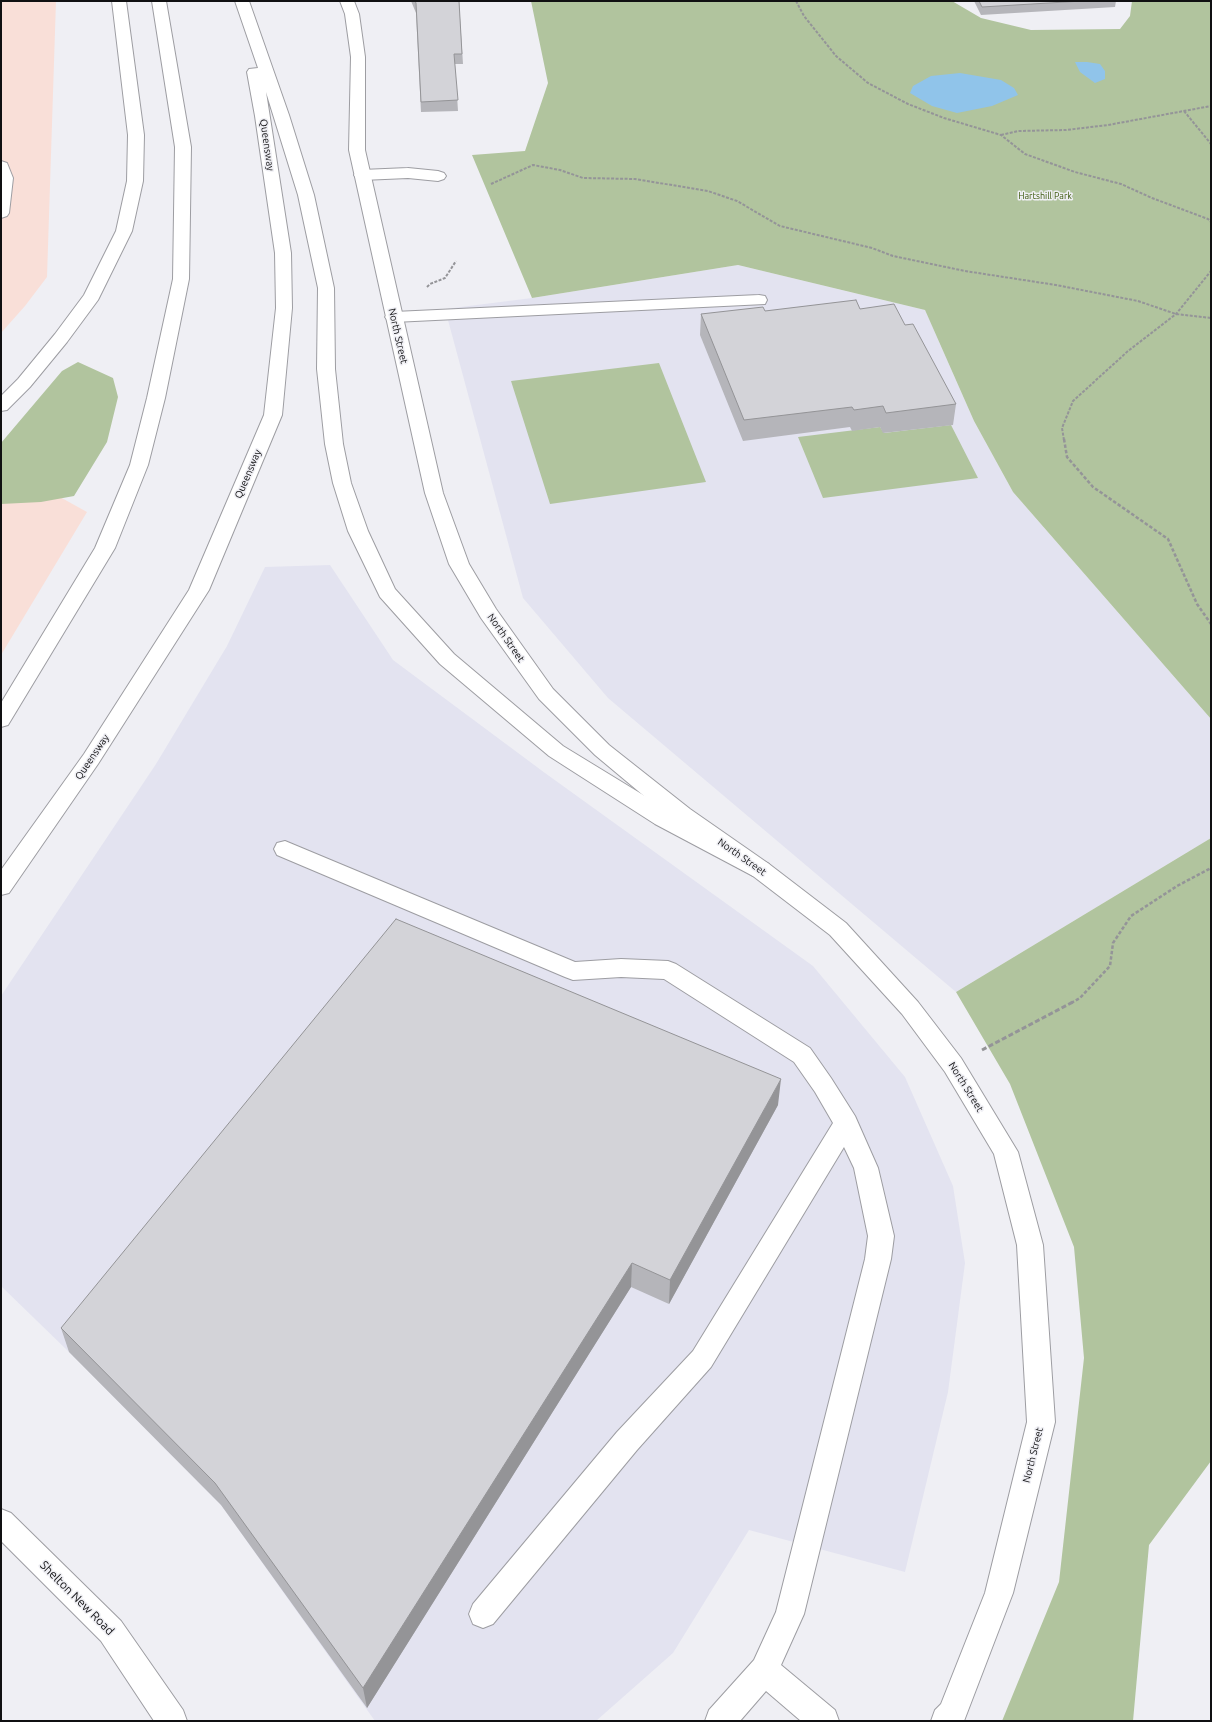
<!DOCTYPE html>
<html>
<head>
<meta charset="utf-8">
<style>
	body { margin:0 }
	#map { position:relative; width:1212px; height:1722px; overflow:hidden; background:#efeff4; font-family:Ubuntu,sans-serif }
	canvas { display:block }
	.frame { position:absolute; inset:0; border:2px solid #101012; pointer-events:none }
</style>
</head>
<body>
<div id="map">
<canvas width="1212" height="1722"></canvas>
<div class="frame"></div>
</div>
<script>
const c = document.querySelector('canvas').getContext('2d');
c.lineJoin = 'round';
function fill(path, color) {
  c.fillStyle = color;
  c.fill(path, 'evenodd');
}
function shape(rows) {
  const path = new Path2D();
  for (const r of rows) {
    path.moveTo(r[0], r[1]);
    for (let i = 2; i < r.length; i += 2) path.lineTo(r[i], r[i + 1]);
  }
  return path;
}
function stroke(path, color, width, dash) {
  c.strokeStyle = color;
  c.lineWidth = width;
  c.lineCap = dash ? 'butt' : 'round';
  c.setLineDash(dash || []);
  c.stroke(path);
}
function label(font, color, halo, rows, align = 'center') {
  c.font = font + ' Ubuntu,sans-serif';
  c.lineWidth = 3;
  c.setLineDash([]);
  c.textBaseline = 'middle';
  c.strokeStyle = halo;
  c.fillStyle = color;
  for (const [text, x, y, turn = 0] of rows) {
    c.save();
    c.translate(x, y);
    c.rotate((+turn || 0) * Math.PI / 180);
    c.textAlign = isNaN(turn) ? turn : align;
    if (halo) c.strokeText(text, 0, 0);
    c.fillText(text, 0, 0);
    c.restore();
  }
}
const built = shape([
	[738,265,925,310,974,421,1013,492,1211,719,1211,838,956,992,608,698,523,598,445,309,532,298],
	[330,565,393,660,545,773,813,966,905,1077,953,1186,965,1263,948,1392,905,1572,749,1530,673,1653,596,1721,375,1721,221,1505,69,1352,1,1286,1,996,156,764,227,646,265,567]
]);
const industrial = shape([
	[1,1,56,1,47,277,25,306,1,333],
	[4,466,87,512,1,655,1,467]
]);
const green = shape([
	[531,1,952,1,981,18,1031,30,1120,29,1130,16,1132,1,1211,1,1211,719,1013,492,974,421,925,310,738,265,532,298,472,155,525,151,548,83],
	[78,362,113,378,118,397,107,442,74,496,41,502,1,504,1,443,62,371],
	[659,363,706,482,550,504,511,381],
	[951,425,978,478,823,498,798,437,880,427,884,433],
	[1211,838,1211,1461,1149,1545,1133,1721,1002,1721,1059,1582,1084,1358,1074,1247,1010,1084,956,992]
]);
const water = shape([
	[1075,62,1087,62,1100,64,1105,71,1105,79,1095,83,1080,72],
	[960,73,1001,80,1014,88,1018,95,992,106,957,113,932,106,910,93,913,86,931,76]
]);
const pathFar2 = shape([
	[796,1,804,16,836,56,868,83,908,104,944,118,1001,135,1025,154,1075,172,1121,184,1152,198,1208,219,1211,222],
	[1184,111,1211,144],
	[1001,135,1018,131,1066,130,1108,125,1211,106],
	[491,184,533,165,560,170,583,178,635,179,708,191,737,201,780,226,872,248,893,256,965,271,1056,285,1138,301,1176,314,1211,318],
	[427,287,430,284,445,278,456,261],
	[1064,440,1062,428,1073,401,1128,351,1176,314,1211,271]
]);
const pathFar1 = shape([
	[1064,439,1067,457,1093,487,1168,539,1197,604,1211,624],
	[1071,1003,1080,998,1110,966,1113,943,1131,916,1177,886,1211,868]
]);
const path = shape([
	[982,1050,1073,1002]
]);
const lane = shape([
	[1,161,7,163,13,178,9,213,7,216,1,218,1,161],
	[408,168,438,171,444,173,446,176,444,179,438,181,408,178,362,180,356,178,354,175,356,172,362,170,408,168],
	[759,295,765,296,767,300,765,304,394,322,388,321,385,317,388,313,394,312,759,295],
	[285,841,575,962,621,959,668,961,676,964,810,1048,831,1078,855,1116,878,1168,894,1236,891,1259,804,1614,781,1665,835,1710,839,1721,801,1721,766,1691,740,1721,705,1721,709,1710,754,1660,776,1612,865,1259,868,1236,854,1168,844,1147,711,1367,637,1450,493,1624,483,1628,473,1624,469,1614,473,1604,617,1432,693,1351,833,1123,815,1092,794,1062,664,979,621,977,573,980,565,977,277,855,274,849,277,843,285,841]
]);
const secondary = shape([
	[340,1,354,1,359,14,365,57,365,150,443,493,469,564,496,609,553,689,609,745,690,809,769,864,846,923,918,1002,961,1058,1018,1152,1043,1245,1055,1422,1013,1593,964,1721,931,1721,935,1710,941,1704,985,1593,1027,1422,1017,1245,994,1154,945,1072,902,1014,830,935,753,876,674,821,595,755,539,699,481,618,449,564,425,493,349,150,351,57,345,14,340,1],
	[1,1509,11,1513,121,1621,183,1710,187,1721,154,1721,101,1641,1,1541,1,1509]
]);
const highway = shape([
	[112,1,126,1,144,135,143,181,132,231,98,300,67,342,30,387,7,410,1,411,1,396,18,379,55,334,84,295,116,231,127,181,128,135,112,1],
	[152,1,166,1,191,147,189,279,165,398,148,465,115,548,8,725,1,727,1,703,95,548,130,465,147,398,173,279,175,147,152,1],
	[235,1,249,1,289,115,314,195,334,288,335,369,343,444,351,483,368,531,395,589,454,654,563,746,671,812,769,864,772,870,769,876,761,878,753,876,655,824,549,756,440,664,380,597,348,531,333,483,325,444,317,369,318,288,298,195,266,92,291,253,292,308,282,415,209,590,98,764,9,893,1,895,1,870,84,754,189,590,264,415,276,308,275,253,255,116,247,72,249,69,258,68,235,1]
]);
const wall = shape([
	[411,1,459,1,463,64,455,64,458,111,421,112,416,13],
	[974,1,1116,1,1115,7,981,15],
	[860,309,905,325,956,404,953,425,883,433,880,427,852,431,850,427,743,441,700,335,701,314,765,311],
	[778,1105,669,1304,631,1287,367,1708,221,1505,69,1352,61,1328]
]);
const shadedWall = shape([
	[781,1079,778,1105,669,1304,670,1280],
	[632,1263,631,1287,367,1708,363,1688]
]);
const building = shape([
	[415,1,459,1,462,54,454,54,458,100,421,102,416,3,415,1],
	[979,1,1082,1,982,7,979,1],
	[856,300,860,309,894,304,905,325,913,324,956,404,886,413,883,406,854,410,852,407,744,420,701,314,763,307,765,311,856,300],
	[396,919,781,1079,670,1280,632,1263,363,1688,215,1483,61,1328,396,919]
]);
const farParknames = [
	["Hartshill Park",1045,196]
];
const streetNames = [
	["Queensway",267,145,82],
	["North Street",398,336,77],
	["Queensway",248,474,-67],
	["North Street",506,638,55],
	["Queensway",92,757,-56],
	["North Street",742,857,35],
	["North Street",966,1087,58],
	["North Street",1033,1455,-76]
];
const nearStreetnames = [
	["Shelton New Road",77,1598,45]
];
fill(built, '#e3e3f0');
fill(industrial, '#f9dfd8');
fill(green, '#b1c49e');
fill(water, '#90c4ea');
stroke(lane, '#9d9da2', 2);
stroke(secondary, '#9d9da2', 2);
stroke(highway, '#9d9da2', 2);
stroke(pathFar2, '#949498', 2, [3, 1.5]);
stroke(pathFar1, '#949498', 2.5, [3.5, 2]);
stroke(path, '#949498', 3, [5, 2.5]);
fill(lane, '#fff');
fill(secondary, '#fff');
fill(highway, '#fff');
fill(wall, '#b5b5ba');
fill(shadedWall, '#949497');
fill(building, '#d3d3d8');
stroke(building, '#949497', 1);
label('9px', '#375505', '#efeff4', farParknames);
label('10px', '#101012', '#efeff4', streetNames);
label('12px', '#101012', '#efeff4', nearStreetnames);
</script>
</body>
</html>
